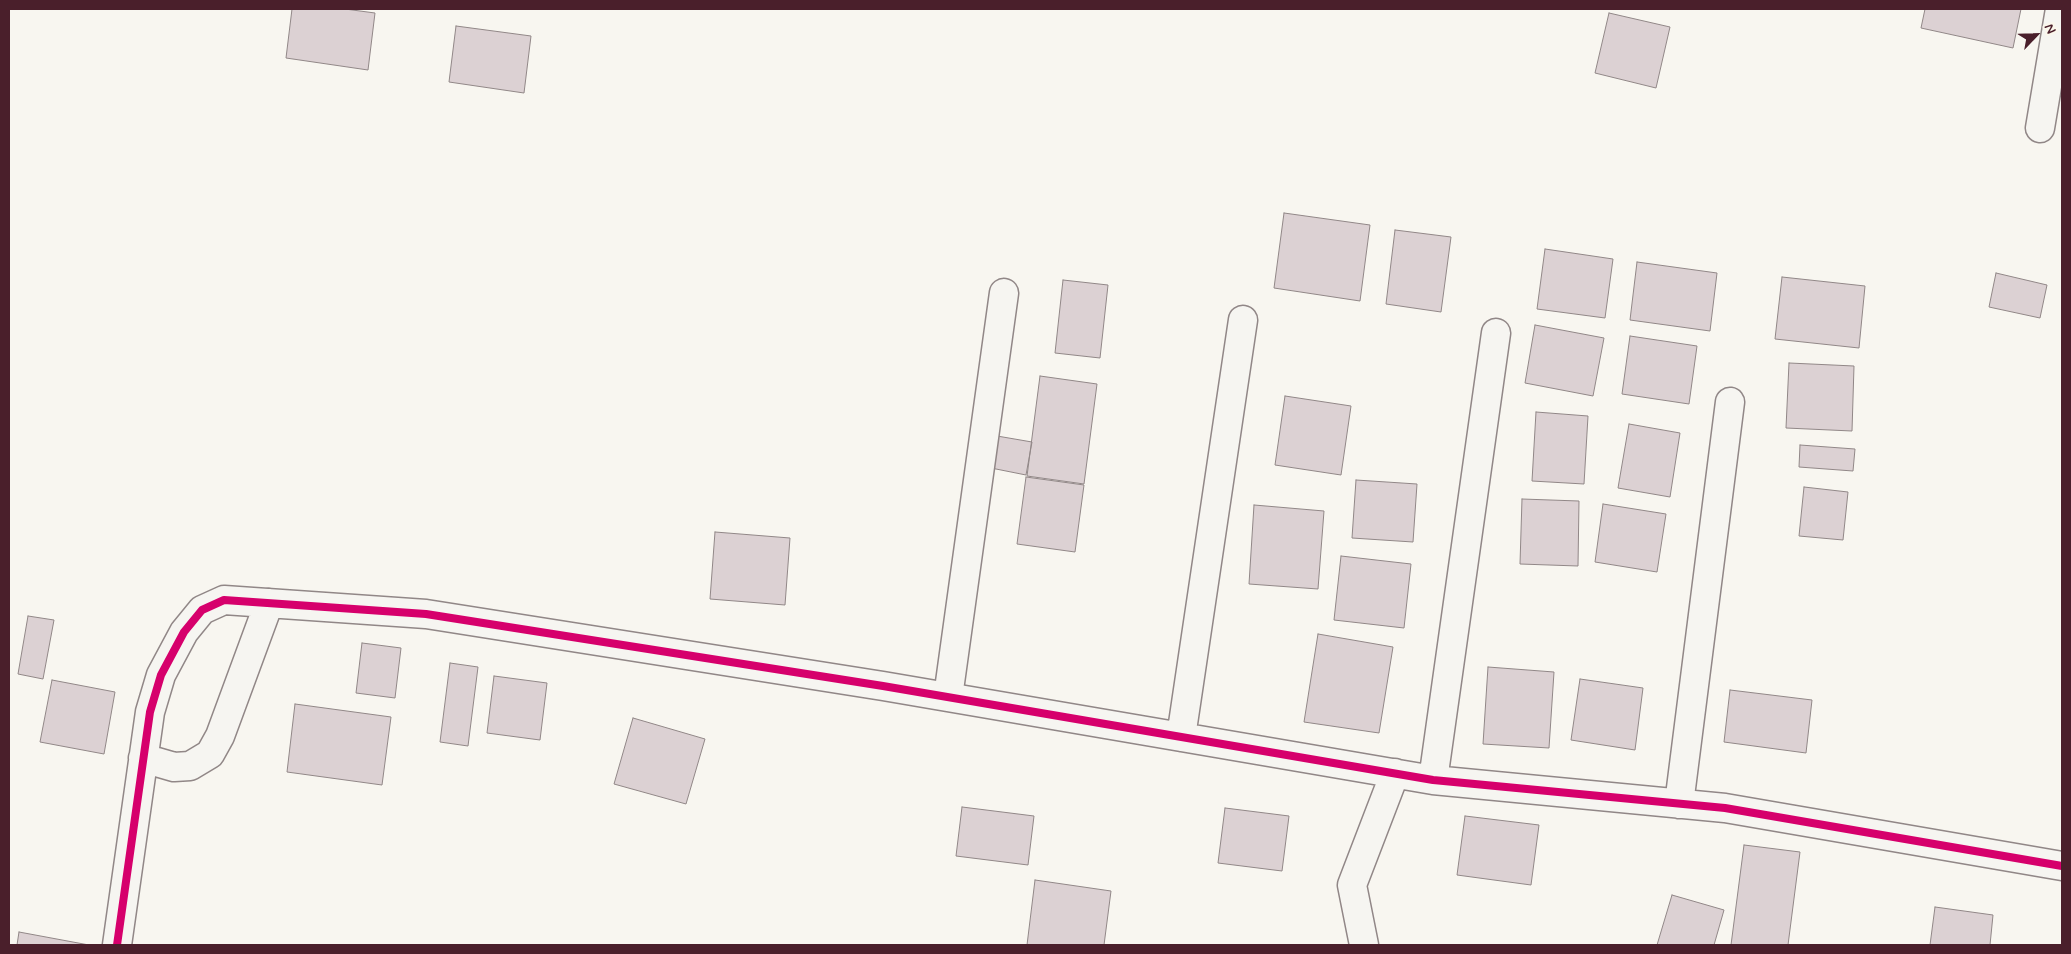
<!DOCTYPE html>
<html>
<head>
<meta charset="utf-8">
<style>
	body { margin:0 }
	#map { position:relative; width:2071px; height:954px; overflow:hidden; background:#f8f6f0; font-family:Mynerve,sans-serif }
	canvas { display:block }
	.frame { position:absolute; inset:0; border:10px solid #4a1f2b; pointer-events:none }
	.north { position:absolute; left:2011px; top:10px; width:50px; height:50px; -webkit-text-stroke:4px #fbf7ec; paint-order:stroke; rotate:66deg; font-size:14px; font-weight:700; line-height:20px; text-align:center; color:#4a1f2b }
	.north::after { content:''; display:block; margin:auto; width:18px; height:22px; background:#4a1f2b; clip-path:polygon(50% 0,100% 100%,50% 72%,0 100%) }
</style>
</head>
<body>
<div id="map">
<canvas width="2071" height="954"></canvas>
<div class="frame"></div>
<div class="north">N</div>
</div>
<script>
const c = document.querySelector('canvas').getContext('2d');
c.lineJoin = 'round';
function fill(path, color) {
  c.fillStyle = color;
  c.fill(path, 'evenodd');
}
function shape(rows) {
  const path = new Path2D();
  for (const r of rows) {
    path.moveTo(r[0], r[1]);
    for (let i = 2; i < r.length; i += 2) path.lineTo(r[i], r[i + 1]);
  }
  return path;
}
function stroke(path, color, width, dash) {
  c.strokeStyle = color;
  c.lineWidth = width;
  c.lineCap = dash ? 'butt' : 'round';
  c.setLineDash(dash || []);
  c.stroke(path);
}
const building = shape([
	[292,9,345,9,375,13,368,70,286,58,292,9],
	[1925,9,2021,9,2013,48,1921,28,1925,9],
	[1609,13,1670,27,1656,88,1595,73,1609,13],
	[456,26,531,36,524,93,449,82,456,26],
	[1284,213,1370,225,1360,301,1274,288,1284,213],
	[1395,230,1451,237,1441,312,1386,304,1395,230],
	[1545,249,1613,259,1605,318,1537,309,1545,249],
	[1637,262,1717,273,1710,331,1630,320,1637,262],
	[1996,273,2047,285,2040,318,1989,307,1996,273],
	[1782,277,1865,286,1859,348,1775,339,1782,277],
	[1063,280,1108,285,1100,358,1055,353,1063,280],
	[1535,325,1604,338,1593,396,1525,383,1535,325],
	[1630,336,1697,346,1689,404,1622,394,1630,336],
	[1789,363,1854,366,1852,431,1786,428,1789,363],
	[1040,376,1097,384,1084,484,1027,476,1040,376],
	[1285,396,1351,406,1341,475,1275,465,1285,396],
	[1536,412,1588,416,1584,484,1532,481,1536,412],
	[1629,424,1680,433,1670,497,1618,488,1629,424],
	[997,436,1032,442,1026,475,991,468,997,436],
	[1800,445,1855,449,1853,471,1799,467,1800,445],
	[1026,477,1084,485,1075,552,1017,544,1026,477],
	[1356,480,1417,484,1413,542,1352,538,1356,480],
	[1804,487,1848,492,1843,540,1799,536,1804,487],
	[1522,499,1579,501,1578,566,1520,564,1522,499],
	[1603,504,1666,514,1657,572,1595,562,1603,504],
	[1254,505,1324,511,1318,589,1249,584,1254,505],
	[715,532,790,538,785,605,710,599,715,532],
	[1341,556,1411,564,1404,628,1334,620,1341,556],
	[28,616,54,620,43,679,18,674,28,616],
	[1318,634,1393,647,1379,733,1304,722,1318,634],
	[362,643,401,648,395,698,356,693,362,643],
	[450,663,478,667,468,746,440,742,450,663],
	[1488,667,1554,672,1549,748,1483,744,1488,667],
	[494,676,547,683,540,740,487,733,494,676],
	[1580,679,1643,688,1635,750,1571,740,1580,679],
	[52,680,115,692,104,754,40,742,52,680],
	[1730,690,1812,700,1806,753,1724,742,1730,690],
	[295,704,391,717,382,785,287,772,295,704],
	[633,718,705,739,686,804,614,784,633,718],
	[962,807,1034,816,1028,865,956,856,962,807],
	[1225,808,1289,816,1282,871,1218,863,1225,808],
	[1465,816,1539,825,1531,885,1457,875,1465,816],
	[1744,845,1800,852,1788,945,1731,945,1744,845],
	[1035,880,1111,891,1104,945,1027,945,1035,880],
	[1672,895,1724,910,1714,945,1657,945,1672,895],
	[1935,907,1993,915,1990,945,1930,945,1935,907],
	[19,932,89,945,17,945,19,932]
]);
const minor = shape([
	[2040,128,2060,9],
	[948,697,1004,293],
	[1181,737,1243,320],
	[143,758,174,767,190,766,210,754,220,736,269,603],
	[1433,780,1496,333],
	[1679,804,1730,402],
	[117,945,150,712,161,675,184,632,202,610,224,600,426,614,883,686,1433,780,1725,808,2062,866],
	[1364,945,1352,885,1395,773]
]);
const cycleway = shape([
	[117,945,150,712,161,675,184,632,202,610,224,600,426,614,883,686,1433,780,1725,808,2062,866]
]);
fill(building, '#dcd1d3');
stroke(building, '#918787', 1);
stroke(minor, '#918787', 31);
stroke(minor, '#f6f5f1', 28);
stroke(cycleway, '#d6006c', 8);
</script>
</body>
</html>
